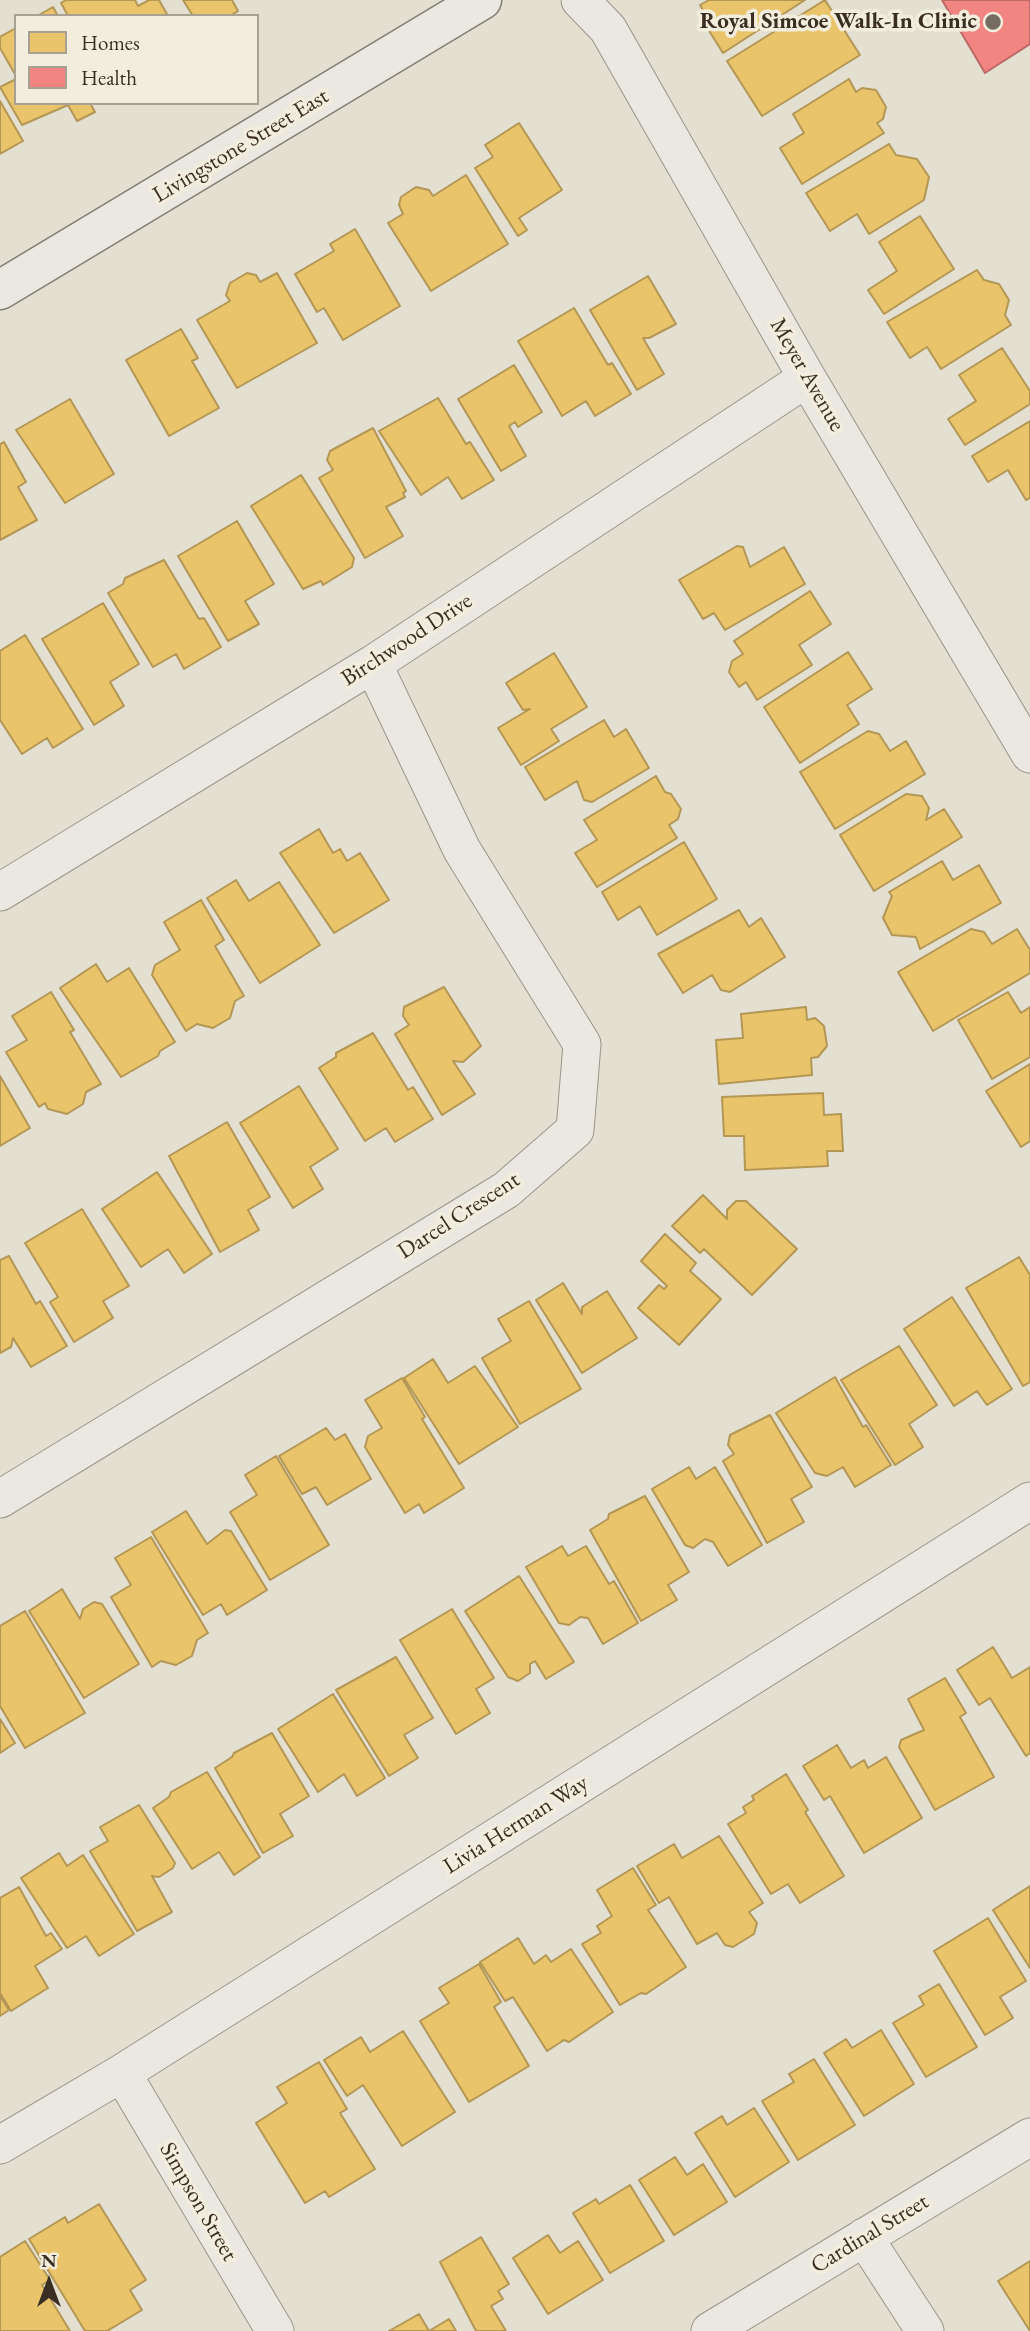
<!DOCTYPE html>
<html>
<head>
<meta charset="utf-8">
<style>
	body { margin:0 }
	#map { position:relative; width:1030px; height:2331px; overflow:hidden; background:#e3dfd1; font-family:"EB Garamond",serif }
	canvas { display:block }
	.legend { position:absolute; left:14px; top:14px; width:245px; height:91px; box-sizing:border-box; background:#f2eddc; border:2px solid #a8a092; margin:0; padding:9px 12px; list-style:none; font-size:21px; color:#3a2d23 }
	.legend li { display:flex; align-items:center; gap:14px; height:35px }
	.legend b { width:35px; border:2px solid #a8a092 }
	.north { position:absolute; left:14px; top:2247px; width:70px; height:70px; -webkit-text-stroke:5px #f2eddc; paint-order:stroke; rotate:0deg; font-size:19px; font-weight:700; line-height:28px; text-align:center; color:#3a2d23 }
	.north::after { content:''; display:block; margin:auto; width:24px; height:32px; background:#3a2d23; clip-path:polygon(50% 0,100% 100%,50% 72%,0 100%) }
</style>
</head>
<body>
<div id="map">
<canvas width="1030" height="2331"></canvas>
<ul class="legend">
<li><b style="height:19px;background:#e9c46a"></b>Homes</li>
<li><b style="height:19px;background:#f28482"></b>Health</li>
</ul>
<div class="north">N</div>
</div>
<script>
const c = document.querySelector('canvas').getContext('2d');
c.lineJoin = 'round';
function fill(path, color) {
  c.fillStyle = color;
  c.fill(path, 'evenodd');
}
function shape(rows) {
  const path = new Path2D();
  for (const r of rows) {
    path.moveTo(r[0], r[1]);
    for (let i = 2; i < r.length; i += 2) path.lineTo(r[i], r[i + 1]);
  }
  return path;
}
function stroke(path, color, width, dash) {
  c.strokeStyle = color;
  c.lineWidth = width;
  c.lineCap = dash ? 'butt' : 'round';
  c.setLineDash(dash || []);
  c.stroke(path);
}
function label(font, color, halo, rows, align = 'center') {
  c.font = font + ' "EB Garamond",serif';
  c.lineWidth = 7;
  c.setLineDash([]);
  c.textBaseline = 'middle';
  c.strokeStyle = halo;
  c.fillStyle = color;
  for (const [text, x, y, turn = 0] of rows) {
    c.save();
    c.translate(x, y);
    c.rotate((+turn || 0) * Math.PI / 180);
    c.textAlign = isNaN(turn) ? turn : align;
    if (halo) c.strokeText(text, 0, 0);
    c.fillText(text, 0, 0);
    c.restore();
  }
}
const homes = shape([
	[66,0,135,0,138,6,149,0,159,0,168,16,68,16,61,3,66,0],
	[183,0,232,0,238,11,230,16,193,16,183,0],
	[709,0,805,0,723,53,701,18,706,15,700,5,709,0],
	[825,0,860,55,762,116,727,61,825,0],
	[53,7,58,16,37,16,53,7],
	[16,28,16,76,0,48,0,37,16,28],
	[16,79,16,103,90,103,95,112,77,121,68,105,22,125,0,87,16,79],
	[849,79,856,92,862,88,876,90,886,107,883,119,877,123,884,133,802,184,780,148,804,133,793,114,849,79],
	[0,101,23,141,0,154,0,101],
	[519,123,562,190,519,218,527,230,518,236,475,168,493,157,485,145,519,123],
	[889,144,896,155,917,159,929,177,924,200,869,234,857,214,830,231,806,193,889,144],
	[466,175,508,244,431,291,388,223,403,214,399,205,401,197,416,187,429,190,433,196,466,175],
	[920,216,954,269,884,314,868,290,897,271,879,242,920,216],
	[355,229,400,306,343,340,324,308,317,312,295,274,334,251,330,244,355,229],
	[977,270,984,280,999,284,1009,300,1005,315,1011,325,941,369,927,347,910,358,887,322,977,270],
	[247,273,256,275,260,282,277,273,317,343,237,388,197,320,230,301,226,295,230,283,247,273],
	[648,276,676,324,649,338,643,338,664,374,637,390,590,310,648,276],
	[574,308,608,365,612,363,631,394,595,416,586,401,562,416,518,341,574,308],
	[181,329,198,358,192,361,219,408,169,436,126,360,181,329],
	[1002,348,1030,391,1030,404,965,445,948,419,976,401,959,375,1002,348],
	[514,365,542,412,518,427,515,422,509,426,526,456,501,471,458,399,514,365],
	[438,398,466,444,470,442,494,480,462,499,448,477,421,495,379,431,438,398],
	[70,399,114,474,65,503,16,430,70,399],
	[1030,421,1030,498,1026,500,1008,470,988,482,972,456,1030,421],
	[373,428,406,491,403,493,405,497,386,507,403,536,365,558,319,478,333,470,327,460,330,451,373,428],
	[4,442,26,482,18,487,37,520,0,540,0,444,4,442],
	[301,475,354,558,352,567,323,585,321,581,303,589,251,506,301,475],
	[237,521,274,584,245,601,259,624,228,641,178,556,237,521],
	[737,546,743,547,750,567,784,547,805,584,725,630,714,613,703,619,679,580,737,546],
	[164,560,199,619,204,618,221,647,184,669,176,654,153,667,108,593,123,584,125,578,164,560],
	[810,591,831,624,799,645,812,665,757,700,746,682,739,687,729,672,732,661,743,654,734,641,810,591],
	[103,603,139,664,110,682,124,706,94,725,42,639,103,603],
	[25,635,83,729,53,748,47,738,22,754,0,720,0,651,25,635],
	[848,652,872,689,847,705,859,724,800,763,764,707,848,652],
	[554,653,587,707,551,729,559,741,521,765,498,728,530,709,523,710,506,683,554,653],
	[604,720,614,737,626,729,649,768,592,802,584,800,577,781,545,800,525,767,604,720],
	[868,731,879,734,890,751,906,741,925,774,835,829,800,772,868,731],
	[656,776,665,792,671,794,681,809,678,819,669,825,677,838,597,887,575,853,597,840,584,820,656,776],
	[906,794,922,796,929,808,926,820,944,809,962,837,874,891,840,835,906,794],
	[319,829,333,853,340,849,347,861,360,853,389,900,334,933,280,853,319,829],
	[684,842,717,899,657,935,640,906,618,920,602,892,684,842],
	[942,861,953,880,979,865,1001,903,920,949,916,937,892,935,883,918,892,896,889,892,942,861],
	[236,880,249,901,279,882,320,945,260,983,207,898,236,880],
	[201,900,224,940,215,946,244,996,235,1001,230,1018,213,1028,197,1024,186,1031,152,975,155,965,180,950,164,922,201,900],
	[739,910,749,927,761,918,785,957,730,992,721,990,712,975,683,993,658,954,739,910],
	[971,929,984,932,992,944,1017,929,1030,950,1030,973,933,1031,898,972,971,929],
	[96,964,107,982,129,968,175,1042,160,1051,158,1056,121,1077,60,988,96,964],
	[444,987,481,1046,463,1062,453,1061,475,1094,442,1115,395,1034,409,1025,403,1016,404,1007,444,987],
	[51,992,74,1030,70,1032,101,1084,86,1092,83,1104,67,1114,48,1109,45,1103,39,1107,6,1052,27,1040,12,1016,51,992],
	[1008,992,1021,1013,1030,1007,1030,1057,992,1079,958,1020,1008,992],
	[806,1007,807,1020,815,1018,824,1026,827,1046,818,1057,811,1058,812,1075,719,1084,716,1040,743,1038,741,1014,806,1007],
	[373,1033,408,1090,413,1087,433,1119,395,1142,386,1128,365,1141,319,1068,336,1057,336,1053,373,1033],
	[1030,1064,1030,1141,1021,1147,986,1091,1030,1064],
	[0,1076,30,1128,0,1146,0,1076],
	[299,1086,338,1149,310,1167,323,1189,293,1208,240,1123,299,1086],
	[823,1093,824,1115,841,1114,843,1151,827,1151,828,1166,745,1170,744,1136,724,1136,722,1097,823,1093],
	[227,1122,270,1197,248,1210,259,1230,220,1252,169,1156,227,1122],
	[157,1172,212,1254,184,1273,168,1249,141,1267,102,1209,157,1172],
	[703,1195,727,1219,727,1210,736,1201,746,1201,797,1249,752,1295,704,1249,700,1253,672,1226,703,1195],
	[82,1209,129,1286,103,1301,113,1318,74,1342,50,1302,58,1297,25,1243,82,1209],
	[665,1234,696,1263,690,1271,721,1299,679,1345,638,1308,659,1285,664,1289,667,1286,641,1261,665,1234],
	[9,1256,36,1304,40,1301,67,1346,31,1367,13,1338,11,1347,0,1353,0,1260,9,1256],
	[1019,1257,1030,1275,1030,1382,1023,1386,966,1288,1019,1257],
	[563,1283,582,1314,582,1307,607,1291,637,1338,582,1373,536,1300,563,1283],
	[952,1297,1012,1389,987,1405,977,1391,954,1406,904,1329,952,1297],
	[529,1301,581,1389,520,1424,482,1358,511,1341,498,1319,529,1301],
	[899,1346,937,1405,909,1424,923,1447,895,1465,841,1380,899,1346],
	[433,1359,448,1383,475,1366,518,1427,459,1464,404,1378,433,1359],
	[835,1377,863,1427,866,1425,891,1465,855,1487,843,1467,827,1476,815,1473,776,1413,835,1377],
	[402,1378,425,1417,422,1419,464,1488,424,1513,419,1504,405,1513,365,1447,368,1436,382,1428,365,1400,402,1378],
	[770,1415,812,1487,791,1499,804,1522,767,1543,723,1461,734,1454,728,1445,730,1435,770,1415],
	[326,1428,335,1440,345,1434,371,1479,327,1505,316,1487,302,1494,279,1456,326,1428],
	[276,1456,329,1545,270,1580,230,1512,257,1495,245,1475,276,1456],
	[689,1467,696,1479,715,1467,762,1545,728,1566,713,1542,705,1539,693,1548,685,1545,652,1489,689,1467],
	[645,1496,689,1572,668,1585,677,1600,641,1621,590,1530,608,1519,609,1514,645,1496],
	[186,1511,207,1544,225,1530,231,1531,267,1590,227,1615,221,1604,203,1615,152,1532,186,1511],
	[151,1537,208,1633,197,1640,192,1656,176,1665,161,1661,152,1667,111,1597,131,1585,115,1558,151,1537],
	[562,1546,568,1556,586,1546,609,1584,614,1581,638,1623,603,1644,588,1618,580,1617,569,1625,559,1623,526,1567,562,1546],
	[519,1576,574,1662,546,1679,535,1661,530,1664,530,1673,518,1681,508,1677,465,1611,519,1576],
	[62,1589,80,1619,83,1609,94,1602,102,1604,139,1664,84,1698,29,1611,62,1589],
	[452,1609,494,1678,476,1689,490,1713,456,1734,400,1640,452,1609],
	[25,1611,85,1713,25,1748,0,1706,0,1626,25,1611],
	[993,1647,1012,1678,1030,1667,1030,1753,1026,1756,990,1698,979,1705,957,1670,993,1647],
	[396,1657,433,1718,404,1735,418,1758,389,1776,336,1690,396,1657],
	[945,1678,966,1713,960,1717,994,1777,935,1810,899,1747,901,1740,924,1730,908,1699,945,1678],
	[333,1694,385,1778,357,1796,344,1774,318,1792,278,1729,333,1694],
	[0,1719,15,1743,0,1753,0,1719],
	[272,1733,309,1796,280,1814,293,1836,263,1853,215,1768,232,1757,234,1753,272,1733],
	[837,1745,851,1768,864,1760,868,1768,886,1757,922,1818,864,1853,830,1796,824,1800,803,1766,837,1745],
	[207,1772,260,1857,234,1875,219,1852,192,1869,153,1808,169,1797,171,1792,207,1772],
	[786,1774,808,1810,805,1812,844,1876,800,1903,788,1884,771,1894,728,1824,746,1813,743,1807,754,1800,752,1796,786,1774],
	[139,1805,175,1863,173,1868,159,1877,152,1876,172,1912,137,1931,90,1851,108,1841,100,1827,139,1805],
	[719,1836,763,1903,749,1912,757,1923,754,1934,733,1947,725,1945,717,1933,697,1944,669,1897,659,1903,637,1866,674,1844,682,1858,719,1836],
	[59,1853,67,1866,83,1855,134,1934,99,1956,86,1936,67,1948,21,1878,59,1853],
	[633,1868,656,1905,648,1910,686,1967,646,1994,641,1993,620,2005,582,1944,601,1933,597,1926,612,1916,597,1890,633,1868],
	[1030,1886,1030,1968,993,1910,1030,1886],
	[19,1887,46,1936,51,1933,62,1949,35,1966,48,1988,11,2011,0,1993,0,1898,19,1887],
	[988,1918,1026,1981,1000,1997,1013,2018,985,2035,934,1951,988,1918],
	[518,1938,534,1964,546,1955,551,1962,571,1949,613,2012,569,2042,564,2040,547,2051,513,1997,505,2001,480,1962,518,1938],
	[479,1964,501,2002,494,2007,529,2066,469,2102,420,2021,449,2003,439,1988,479,1964],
	[939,1984,977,2047,926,2077,893,2023,924,2005,919,1996,939,1984],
	[0,1996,9,2010,0,2016,0,1996],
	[881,2030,914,2084,864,2116,824,2053,846,2039,852,2048,881,2030],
	[403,2031,455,2112,402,2146,363,2085,347,2096,324,2060,361,2037,370,2052,403,2031],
	[814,2059,855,2125,798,2160,762,2101,794,2082,789,2074,814,2059],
	[319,2062,347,2109,340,2113,375,2169,329,2197,325,2191,305,2203,256,2123,287,2103,277,2087,319,2062],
	[754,2108,789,2162,735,2197,695,2133,722,2116,727,2125,754,2108],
	[675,2157,687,2175,703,2164,727,2202,674,2235,639,2180,675,2157],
	[630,2185,664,2241,610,2273,573,2213,596,2199,599,2204,630,2185],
	[99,2204,146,2280,130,2290,142,2310,107,2331,85,2331,29,2239,65,2217,68,2223,99,2204],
	[548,2235,560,2253,578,2241,603,2280,548,2314,513,2258,548,2235],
	[481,2237,509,2284,498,2291,503,2299,491,2306,506,2331,476,2331,440,2262,481,2237],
	[25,2241,50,2280,42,2285,70,2331,0,2331,0,2257,25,2241],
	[1030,2261,1030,2331,998,2281,1030,2261],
	[419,2314,429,2331,389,2331,419,2314],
	[449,2319,456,2331,429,2331,449,2319]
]);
const health = shape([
	[942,0,1030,0,1030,44,985,73,942,0]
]);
const street = shape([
	[580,0,608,29,807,378,1030,754],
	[0,892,373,664,807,378],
	[0,1499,506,1190,575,1130,582,1044,462,850,373,664],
	[122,2073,275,2331],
	[0,2145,122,2073,1030,1501],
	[864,2237,925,2331],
	[710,2331,1030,2137]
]);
const secondary = shape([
	[0,290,482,0]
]);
const markers = [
	[993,22,9,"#756b60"]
];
const poiNames = [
	["Royal Simcoe Walk-In Clinic",977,22]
];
const streetNames = [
	["Livingstone Street East",241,146,-31],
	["Meyer Avenue",807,375,60],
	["Birchwood Drive",407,640,-33],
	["Darcel Crescent",459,1216,-33],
	["Livia Herman Way",516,1825,-32],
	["Simpson Street",198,2202,60],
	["Cardinal Street",870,2234,-31]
];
fill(homes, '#e9c46a');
stroke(homes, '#b49755', 2);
fill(health, '#f28482');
stroke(health, '#bb6a66', 2);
stroke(street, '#9a958c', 39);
stroke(secondary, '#827e75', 41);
stroke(street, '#eae8e0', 37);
stroke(secondary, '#eae8e0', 38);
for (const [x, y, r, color] of markers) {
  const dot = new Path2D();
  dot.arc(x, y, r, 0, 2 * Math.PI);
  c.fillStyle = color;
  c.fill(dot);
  stroke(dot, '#f2eddc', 2.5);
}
label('bold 23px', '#3a2d23', '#f2eddc', poiNames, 'right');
label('23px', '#3a2d23', '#f2eddc', streetNames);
</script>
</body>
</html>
